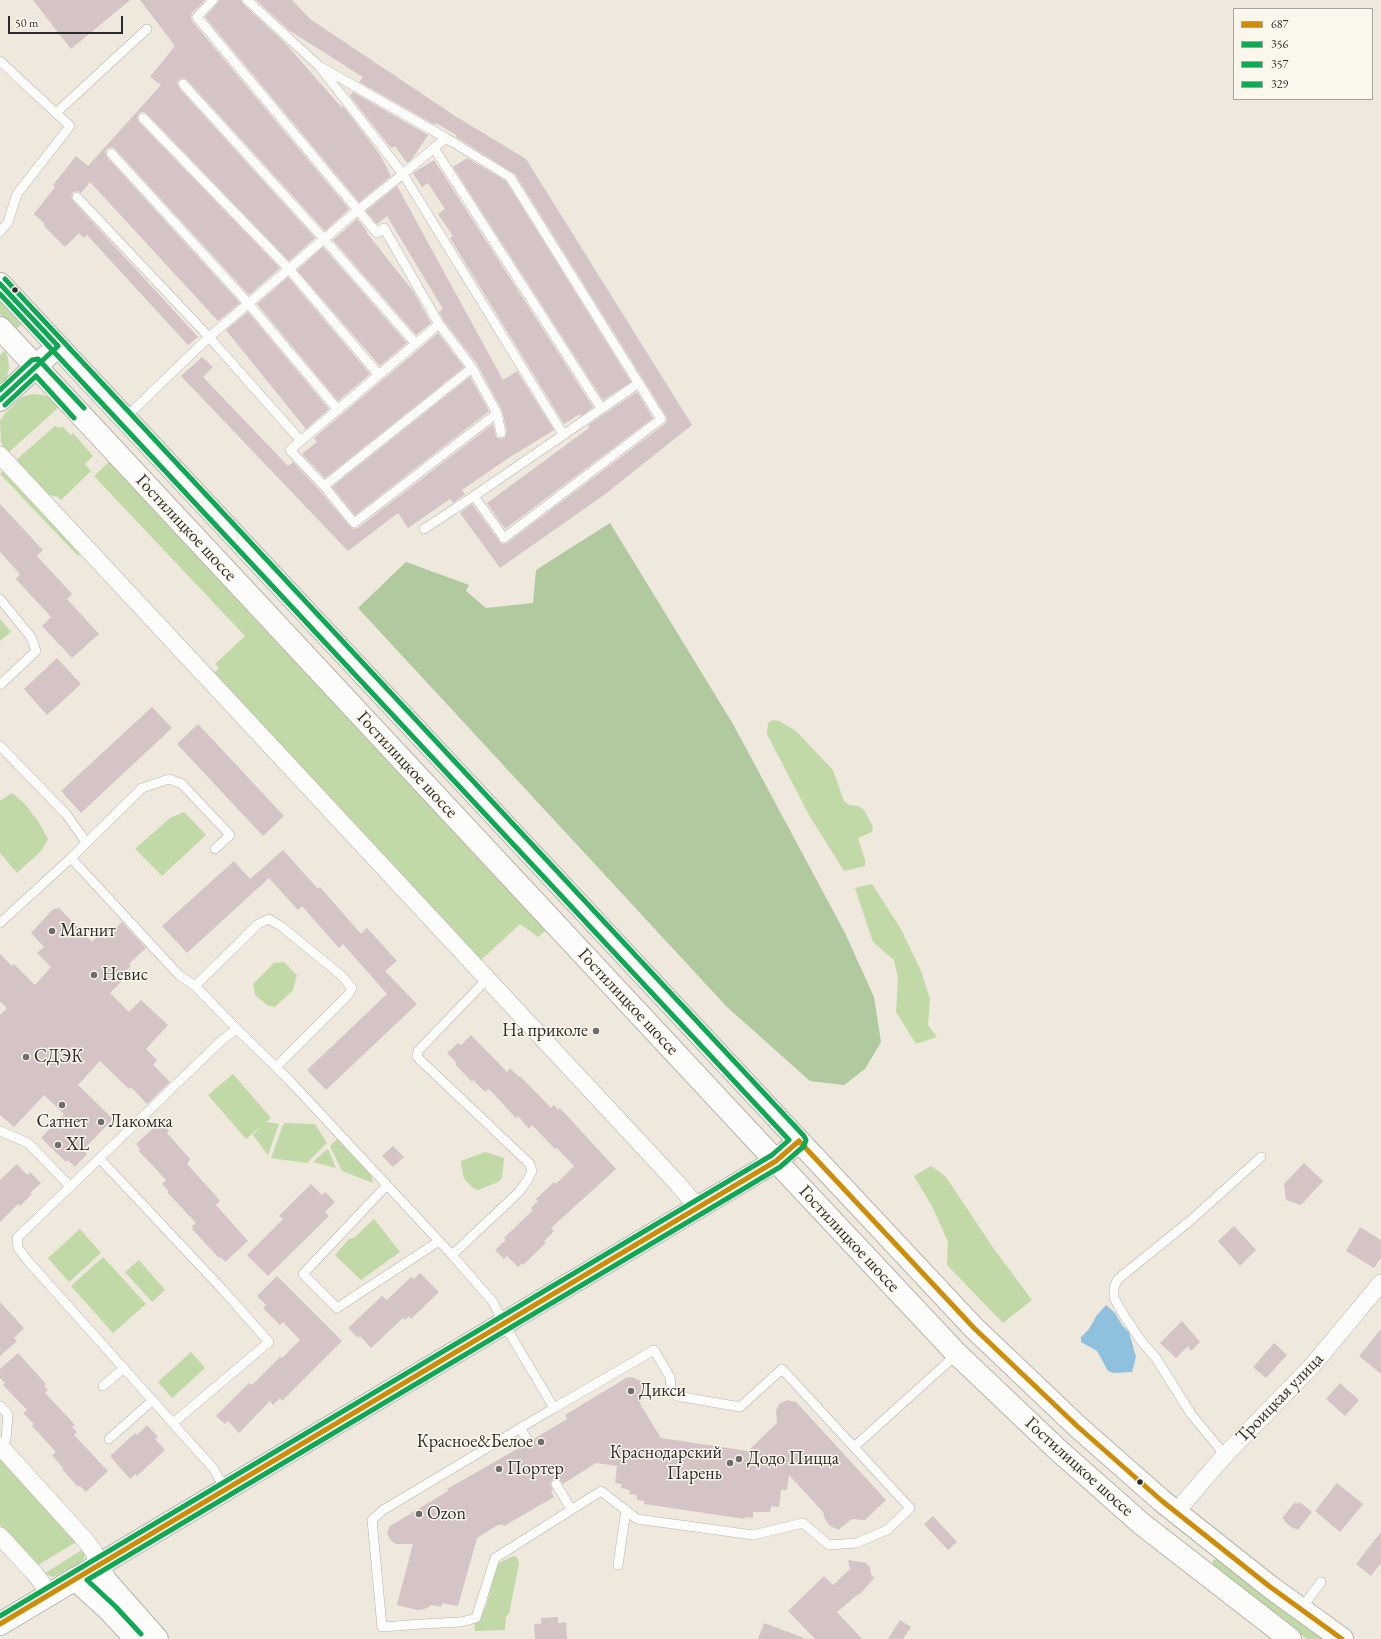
<!DOCTYPE html>
<html>
<head>
<meta charset="utf-8">
<style>
	body { margin:0 }
	#map { position:relative; width:1381px; height:1639px; overflow:hidden; background:#eee8dd; font-family:"EB Garamond",serif }
	canvas { display:block }
	.legend { position:absolute; left:1233px; top:8px; width:140px; height:92px; box-sizing:border-box; background:#fbf7ec; border:1px solid #a8a59f; margin:0; padding:5px 7px; list-style:none; font-size:12px; color:#2b2b2b }
	.legend li { display:flex; align-items:center; gap:8px; height:20px }
	.legend b { width:20px; border:1px solid #a8a59f }
	.scale { position:absolute; left:8px; top:16px; width:115px; height:18px; box-sizing:border-box; border:2px solid #2b2b2b; border-top:0; padding-left:5px; font-size:12px; line-height:14px; white-space:nowrap; color:#2b2b2b; -webkit-text-stroke:3px #fbf7ec; paint-order:stroke }
</style>
</head>
<body>
<div id="map">
<canvas width="1381" height="1639"></canvas>
<ul class="legend">
<li><b style="height:5px;background:#ce8d09"></b>687</li>
<li><b style="height:5px;background:#10a855"></b>356</li>
<li><b style="height:5px;background:#10a855"></b>357</li>
<li><b style="height:5px;background:#10a855"></b>329</li>
</ul>
<div class="scale">50 m</div>
</div>
<script>
const c = document.querySelector('canvas').getContext('2d');
c.lineJoin = 'round';
function fill(path, color) {
  c.fillStyle = color;
  c.fill(path, 'evenodd');
}
function shape(rows) {
  const path = new Path2D();
  for (const r of rows) {
    path.moveTo(r[0], r[1]);
    for (let i = 2; i < r.length; i += 2) path.lineTo(r[i], r[i + 1]);
  }
  return path;
}
function stroke(path, color, width, dash) {
  c.strokeStyle = color;
  c.lineWidth = width;
  c.lineCap = dash ? 'butt' : 'round';
  c.setLineDash(dash || []);
  c.stroke(path);
}
function label(font, color, halo, rows, align = 'center') {
  c.font = font + ' "EB Garamond",serif';
  c.lineWidth = 3;
  c.setLineDash([]);
  c.textBaseline = 'middle';
  c.strokeStyle = halo;
  c.fillStyle = color;
  for (const [text, x, y, turn = 0] of rows) {
    c.save();
    c.translate(x, y);
    c.rotate((+turn || 0) * Math.PI / 180);
    c.textAlign = isNaN(turn) ? turn : align;
    if (halo) c.strokeText(text, 0, 0);
    c.fillText(text, 0, 0);
    c.restore();
  }
}
const green = shape([
	[0,298,23,323,15,330,0,314],
	[5,351,8,358,9,368,7,377,0,383,0,355],
	[33,394,43,395,49,397,59,407,9,452,3,447,1,441,0,421,3,416,19,399,25,396],
	[55,426,61,428,62,426,71,435,73,433,93,456,85,464,91,471,61,500,58,497,49,495,16,460],
	[110,461,547,930,538,937,520,924,480,961,214,673,219,668,215,664,245,636,94,476],
	[3,471,80,554,78,556,0,474],
	[0,619,11,632,0,641],
	[773,720,779,721,796,731,833,770,844,801,849,805,858,806,864,810,873,827,872,832,858,838,865,860,865,866,844,871,809,815,767,734,768,723],
	[12,793,24,803,38,821,48,839,41,851,17,873,0,853,0,801],
	[184,812,206,835,162,876,135,849,170,818],
	[872,884,901,929,921,971,930,999,928,1025,937,1037,916,1044,896,1012,898,978,894,960,873,942,855,888],
	[284,962,297,975,293,990,275,1007,267,1005,255,995,253,984,274,963],
	[233,1074,271,1118,266,1122,279,1124,268,1155,253,1135,263,1125,246,1139,208,1095],
	[285,1123,315,1124,327,1143,307,1163,271,1158,283,1125],
	[337,1139,371,1175,373,1183,342,1171,330,1146],
	[327,1149,329,1151,336,1168,313,1162],
	[485,1152,504,1158,502,1178,498,1182,478,1190,473,1188,465,1180,463,1176,461,1161],
	[931,1166,946,1177,994,1249,1032,1300,1003,1323,947,1265,948,1242,933,1208,914,1176],
	[374,1219,400,1252,361,1280,335,1255,349,1239,355,1237],
	[80,1229,101,1253,69,1282,48,1258],
	[103,1257,146,1304,113,1333,71,1286],
	[139,1260,165,1290,152,1302,125,1272],
	[191,1352,205,1368,172,1398,158,1382],
	[0,1456,78,1541,38,1565,0,1525],
	[85,1548,85,1557,81,1562,56,1576,52,1577,45,1573],
	[513,1556,517,1557,519,1563,509,1614,506,1616,505,1630,475,1631,474,1623,481,1616,486,1606,496,1568,499,1563],
	[1218,1559,1325,1639,1307,1639,1260,1604,1212,1566,1213,1560]
]);
const forest = shape([
	[610,523,733,724,845,933,874,997,881,1042,865,1069,844,1085,810,1081,727,1007,358,608,406,562,469,585,466,591,486,608,533,603,536,570]
]);
const water = shape([
	[1106,1305,1115,1313,1122,1325,1129,1332,1136,1357,1132,1372,1114,1373,1108,1371,1097,1351,1081,1342,1081,1337,1089,1329,1097,1315]
]);
const building = shape([
	[33,0,130,0,71,49],
	[140,0,205,0,192,13,191,18,192,21,349,209,325,231,187,80,184,78,179,79,177,83,179,88,315,238,289,261,147,114,144,112,139,113,137,117,139,122,280,268,249,295,115,149,112,147,107,148,105,152,107,157,240,303,218,321,90,182,81,193,78,191,73,192,71,196,73,201,198,337,188,345,87,235,84,238,79,233,65,247,44,226,45,224,34,214,55,187,53,185,76,156,88,166,161,85,150,77,175,46],
	[219,0,241,0,243,4,285,43,342,108,343,106,380,155,391,176,359,202,205,17,217,4],
	[256,0,292,0,310,19,455,116,526,159,692,425,604,495,500,568,460,513,472,504,499,541,502,544,507,543,665,424,667,421,666,416,515,174,456,137,456,135,436,123,435,125,359,82,363,77,290,31],
	[353,92,428,135,412,159,407,163,395,146,391,148,350,96],
	[467,158,506,181,631,382,603,400,453,167],
	[434,160,593,407,581,416,580,414,564,424,450,238,453,236,438,214,445,209,428,183,422,187,413,173],
	[397,186,503,380,517,371,554,430,507,459,462,490,465,494,453,503,450,499,408,528,398,513,348,551,181,376,202,357,213,367,203,377,288,466,293,462,319,490,352,529,358,528,493,424,496,437,499,439,505,438,507,432,502,410,477,364,444,321,439,312,443,309,387,216,377,224,366,211],
	[357,219,367,231,366,232,413,291,431,323,416,335,333,240],
	[323,247,407,343,380,366,297,270],
	[288,277,370,374,338,401,257,304],
	[248,312,329,409,306,429,226,330],
	[438,333,464,367,325,478,302,454,317,442,314,438],
	[470,377,489,411,355,515,332,487],
	[637,392,653,418,505,529,487,503,589,428,588,425],
	[0,504,43,550,37,556,72,594,67,599,99,634,72,658,42,626,51,617,16,579,20,574,0,552],
	[57,658,81,684,47,715,24,689],
	[152,707,172,728,81,813,61,791],
	[198,724,284,816,263,836,177,744],
	[283,850,318,889,320,887,361,934,367,928,397,961,385,971,417,1004,326,1090,307,1070,387,994,343,944,339,948,302,906,298,910,269,878,187,953,162,926,234,861,250,879],
	[59,908,92,942,100,934,105,939,122,922,146,948,129,964,131,966,118,979,121,982,110,993,129,1012,141,1000,168,1025,146,1049,157,1060,153,1065,170,1082,147,1104,131,1087,129,1089,100,1061,78,1085,113,1119,83,1150,87,1154,75,1167,68,1160,66,1162,41,1138,64,1114,44,1095,14,1127,0,1115,0,1015,7,1008,0,1001,0,954,12,966,14,964,35,985,51,967,37,953,44,947,31,933,53,909],
	[471,1035,507,1072,510,1068,519,1077,520,1076,551,1108,554,1105,558,1110,560,1108,616,1169,551,1228,554,1231,544,1241,546,1243,523,1265,522,1263,518,1267,507,1256,504,1259,495,1250,506,1240,504,1238,533,1210,531,1208,538,1201,536,1199,554,1182,556,1184,574,1166,557,1148,555,1149,532,1125,529,1129,518,1116,516,1118,489,1089,485,1092,473,1080,472,1082,455,1064,457,1063,447,1053,458,1043,461,1045],
	[160,1122,169,1131,167,1133,190,1159,187,1164,216,1196,220,1201,216,1205,248,1241,225,1262,221,1257,219,1258,192,1229,193,1228,192,1226,196,1223,167,1192,169,1191,162,1184,166,1180,139,1151,140,1149,136,1144],
	[393,1146,404,1157,393,1167,382,1156],
	[1304,1163,1323,1181,1301,1205,1286,1200,1284,1184],
	[17,1164,27,1175,30,1172,41,1183,30,1193,32,1194,20,1206,18,1204,0,1222,0,1180],
	[311,1184,322,1195,325,1192,335,1202,325,1212,329,1216,268,1276,247,1255,283,1219,279,1216],
	[1234,1226,1256,1250,1240,1266,1218,1241],
	[1360,1227,1381,1240,1381,1258,1374,1268,1346,1251],
	[420,1273,439,1292,411,1319,409,1316,405,1320,403,1318,371,1348,360,1336,358,1338,348,1328,382,1296,387,1300,411,1277,414,1279],
	[277,1276,342,1341,282,1401,280,1398,273,1405,270,1401,239,1433,228,1421,225,1424,216,1416,249,1383,252,1385,280,1357,282,1358,300,1340,283,1322,280,1325,263,1308,266,1305,257,1296],
	[0,1302,24,1328,14,1338,17,1341,0,1356],
	[1182,1321,1200,1342,1191,1351,1188,1346,1176,1358,1160,1343],
	[1381,1329,1381,1374,1359,1356],
	[1274,1343,1287,1355,1266,1378,1253,1367],
	[18,1353,46,1384,44,1386,48,1390,45,1393,75,1425,72,1427,77,1432,74,1435,108,1471,86,1492,80,1486,78,1487,62,1469,63,1468,52,1455,56,1452,32,1426,34,1424,23,1413,27,1410,3,1385,5,1383,0,1378,0,1369],
	[631,1377,639,1380,644,1386,644,1394,640,1404,661,1438,748,1451,777,1423,776,1411,779,1404,787,1400,796,1402,886,1500,865,1520,852,1519,838,1530,829,1525,823,1515,824,1513,789,1475,787,1490,781,1490,779,1507,771,1506,770,1512,753,1512,753,1518,745,1517,745,1519,644,1504,644,1501,637,1500,637,1495,629,1494,630,1490,621,1488,622,1484,615,1483,617,1466,596,1463,563,1484,559,1479,553,1479,550,1484,553,1490,551,1492,554,1497,504,1526,502,1524,496,1526,477,1538,458,1606,442,1603,441,1607,431,1605,425,1609,417,1610,397,1605,413,1544,396,1544,393,1542,390,1539,387,1533,390,1526,448,1491,447,1489,524,1445,527,1447,532,1447,534,1444,534,1439,567,1419,565,1415,626,1378],
	[1340,1383,1359,1400,1345,1416,1326,1399],
	[147,1425,158,1437,155,1439,165,1450,137,1476,135,1474,130,1479,110,1456,135,1433,137,1435],
	[1337,1483,1363,1504,1340,1532,1315,1511],
	[1295,1502,1298,1504,1300,1502,1312,1512,1298,1530,1295,1528,1294,1529,1284,1521,1285,1520,1282,1518],
	[933,1516,957,1542,948,1550,924,1524],
	[1381,1532,1381,1563,1371,1576,1356,1564],
	[848,1560,866,1563,870,1567,871,1574,874,1578,861,1593,857,1595,837,1612,862,1639,815,1639,788,1611,824,1576,833,1585,850,1569],
	[558,1617,558,1623,566,1622,567,1639,535,1639,534,1624,541,1624,541,1618],
	[900,1620,911,1627,903,1639,888,1639],
	[764,1623,804,1638,803,1639,758,1639]
]);
const service = shape([
	[213,0,197,17,377,233,384,228,439,324,472,368,497,413,501,433],
	[247,0,319,66,403,174,563,434],
	[0,61,70,126,17,194,8,222,0,232],
	[319,66,446,138,510,177,661,419,504,538,474,496,424,529],
	[183,84,324,239,416,344],
	[56,113,147,29],
	[143,118,289,269,379,375],
	[434,148,601,408],
	[111,153,248,303,338,410],
	[77,197,209,337,301,441],
	[439,324,290,450,324,486,354,523,497,413],
	[125,418,209,337,358,210,403,174,446,138],
	[324,486,472,368],
	[474,496,639,383],
	[0,599,31,637,36,651,0,685],
	[0,746,66,814,86,842],
	[71,858,142,788,169,779,182,784,230,835,215,849],
	[0,923,71,858,179,975,195,986,237,1029],
	[195,986,258,924,269,919,282,927,342,976,352,988,348,995,276,1067],
	[0,1131,28,1143,71,1187],
	[100,1159,223,1290,269,1342,173,1423],
	[387,1185,303,1274,337,1308,439,1241],
	[452,1255,518,1193,527,1181,532,1171,530,1164,417,1057,418,1051,487,979],
	[103,1386,124,1368],
	[0,1406,8,1414,6,1439,2,1448],
	[520,1428,529,1442],
	[109,1439,153,1400],
	[854,1447,957,1354],
	[1225,1455,1191,1414,1156,1358,1142,1342,1125,1317,1114,1298,1114,1287,1118,1279,1191,1220,1261,1157],
	[556,1484,571,1509],
	[226,1490,213,1468,203,1457,28,1261,18,1248,17,1238,223,1039,237,1029,290,1081,452,1255,493,1302,504,1324,554,1408,654,1350,670,1377,671,1389,677,1396,740,1407,782,1369,910,1508,887,1530,856,1543,829,1545,803,1523,753,1535,637,1519,601,1491,495,1558,476,1618,461,1622,422,1624,382,1627,372,1520,383,1510,554,1408],
	[618,1565,626,1510],
	[1301,1609,1321,1582]
]);
const minor = shape([
	[0,455,678,1184,698,1208],
	[0,1446,86,1541,94,1552,98,1566],
	[1176,1512,1225,1455,1312,1366,1381,1283],
	[0,1536,35,1574,50,1594]
]);
const tertiary = shape([
	[0,284,799,1141],
	[0,328,776,1161],
	[0,400,47,356],
	[98,1566,105,1580,157,1639],
	[75,1579,110,1611,136,1639]
]);
const secondary = shape([
	[776,1161,957,1354,1058,1450,1143,1525,1290,1639],
	[0,1624,776,1161,799,1141,974,1328,1077,1426,1162,1501,1269,1586,1342,1639]
]);
const bus1 = shape([
	[799,1141,974,1328,1077,1426,1162,1501,1269,1586,1342,1639],
	[0,1624,776,1161,799,1141]
]);
const bus2 = shape([
	[0,294,789,1140,772,1155,0,1616],
	[5,405,36,376,74,418]
]);
const bus3 = shape([
	[5,279,804,1136,806,1140,804,1146,780,1167,87,1580,115,1606,141,1634],
	[0,390,32,360,38,359,84,408]
]);
const bus4 = shape([
	[0,284,58,346,0,400]
]);
const markers = [
	[15,290,3.5,"#2b2b2b"],
	[52,931,4,"#6f6d69"],
	[94,975,4,"#6f6d69"],
	[596,1031,4,"#6f6d69"],
	[26,1057,4,"#6f6d69"],
	[62,1105,4,"#6f6d69"],
	[101,1122,4,"#6f6d69"],
	[58,1145,4,"#6f6d69"],
	[631,1391,4,"#6f6d69"],
	[541,1442,4,"#6f6d69"],
	[739,1459,4,"#6f6d69"],
	[730,1463,4,"#6f6d69"],
	[499,1469,4,"#6f6d69"],
	[1140,1482,3.5,"#2b2b2b"],
	[419,1514,4,"#6f6d69"]
];
const streetNames = [
	["Гостилицкое шоссе",186,528,47],
	["Гостилицкое шоссе",407,765,47],
	["Гостилицкое шоссе",628,1002,47],
	["Гостилицкое шоссе",849,1239,47],
	["Троицкая улица",1280,1398,-46],
	["Гостилицкое шоссе",1079,1467,42]
];
const poiNames = [
	["Магнит",60,931],
	["Невис",102,975],
	["На приколе",588,1031,"right"],
	["СДЭК",34,1057],
	["Сатнет",62,1122,"center"],
	["Лакомка",109,1122],
	["XL",66,1145],
	["Дикси",639,1391],
	["Красное&Белое",533,1442,"right"],
	["Краснодарский",722,1453,"right"],
	["Парень",722,1474,"right"],
	["Додо Пицца",747,1459],
	["Портер",507,1469],
	["Ozon",427,1514]
];
fill(green, '#c1d9a7');
fill(forest, '#b0c99e');
fill(water, '#8fc0dd');
fill(building, '#d4c4c6');
stroke(service, '#b8b4ad', 10);
stroke(minor, '#b8b4ad', 18);
stroke(tertiary, '#b8b4ad', 24);
stroke(secondary, '#b8b4ad', 24);
stroke(service, '#fcfcfa', 9);
stroke(minor, '#fcfcfa', 17);
stroke(tertiary, '#fcfcfa', 22);
stroke(secondary, '#fcfcfa', 22);
stroke(bus1, '#ce8d09', 5);
stroke(bus2, '#10a855', 5);
stroke(bus3, '#10a855', 5);
stroke(bus4, '#10a855', 5);
for (const [x, y, r, color] of markers) {
  const dot = new Path2D();
  dot.arc(x, y, r, 0, 2 * Math.PI);
  c.fillStyle = color;
  c.fill(dot);
  stroke(dot, '#fbf7ec', 1.5);
}
label('18px', '#2b2b2b', '#fbf7ec', streetNames);
label('18px', '#2b2b2b', '#fbf7ec', poiNames, 'left');
</script>
</body>
</html>
